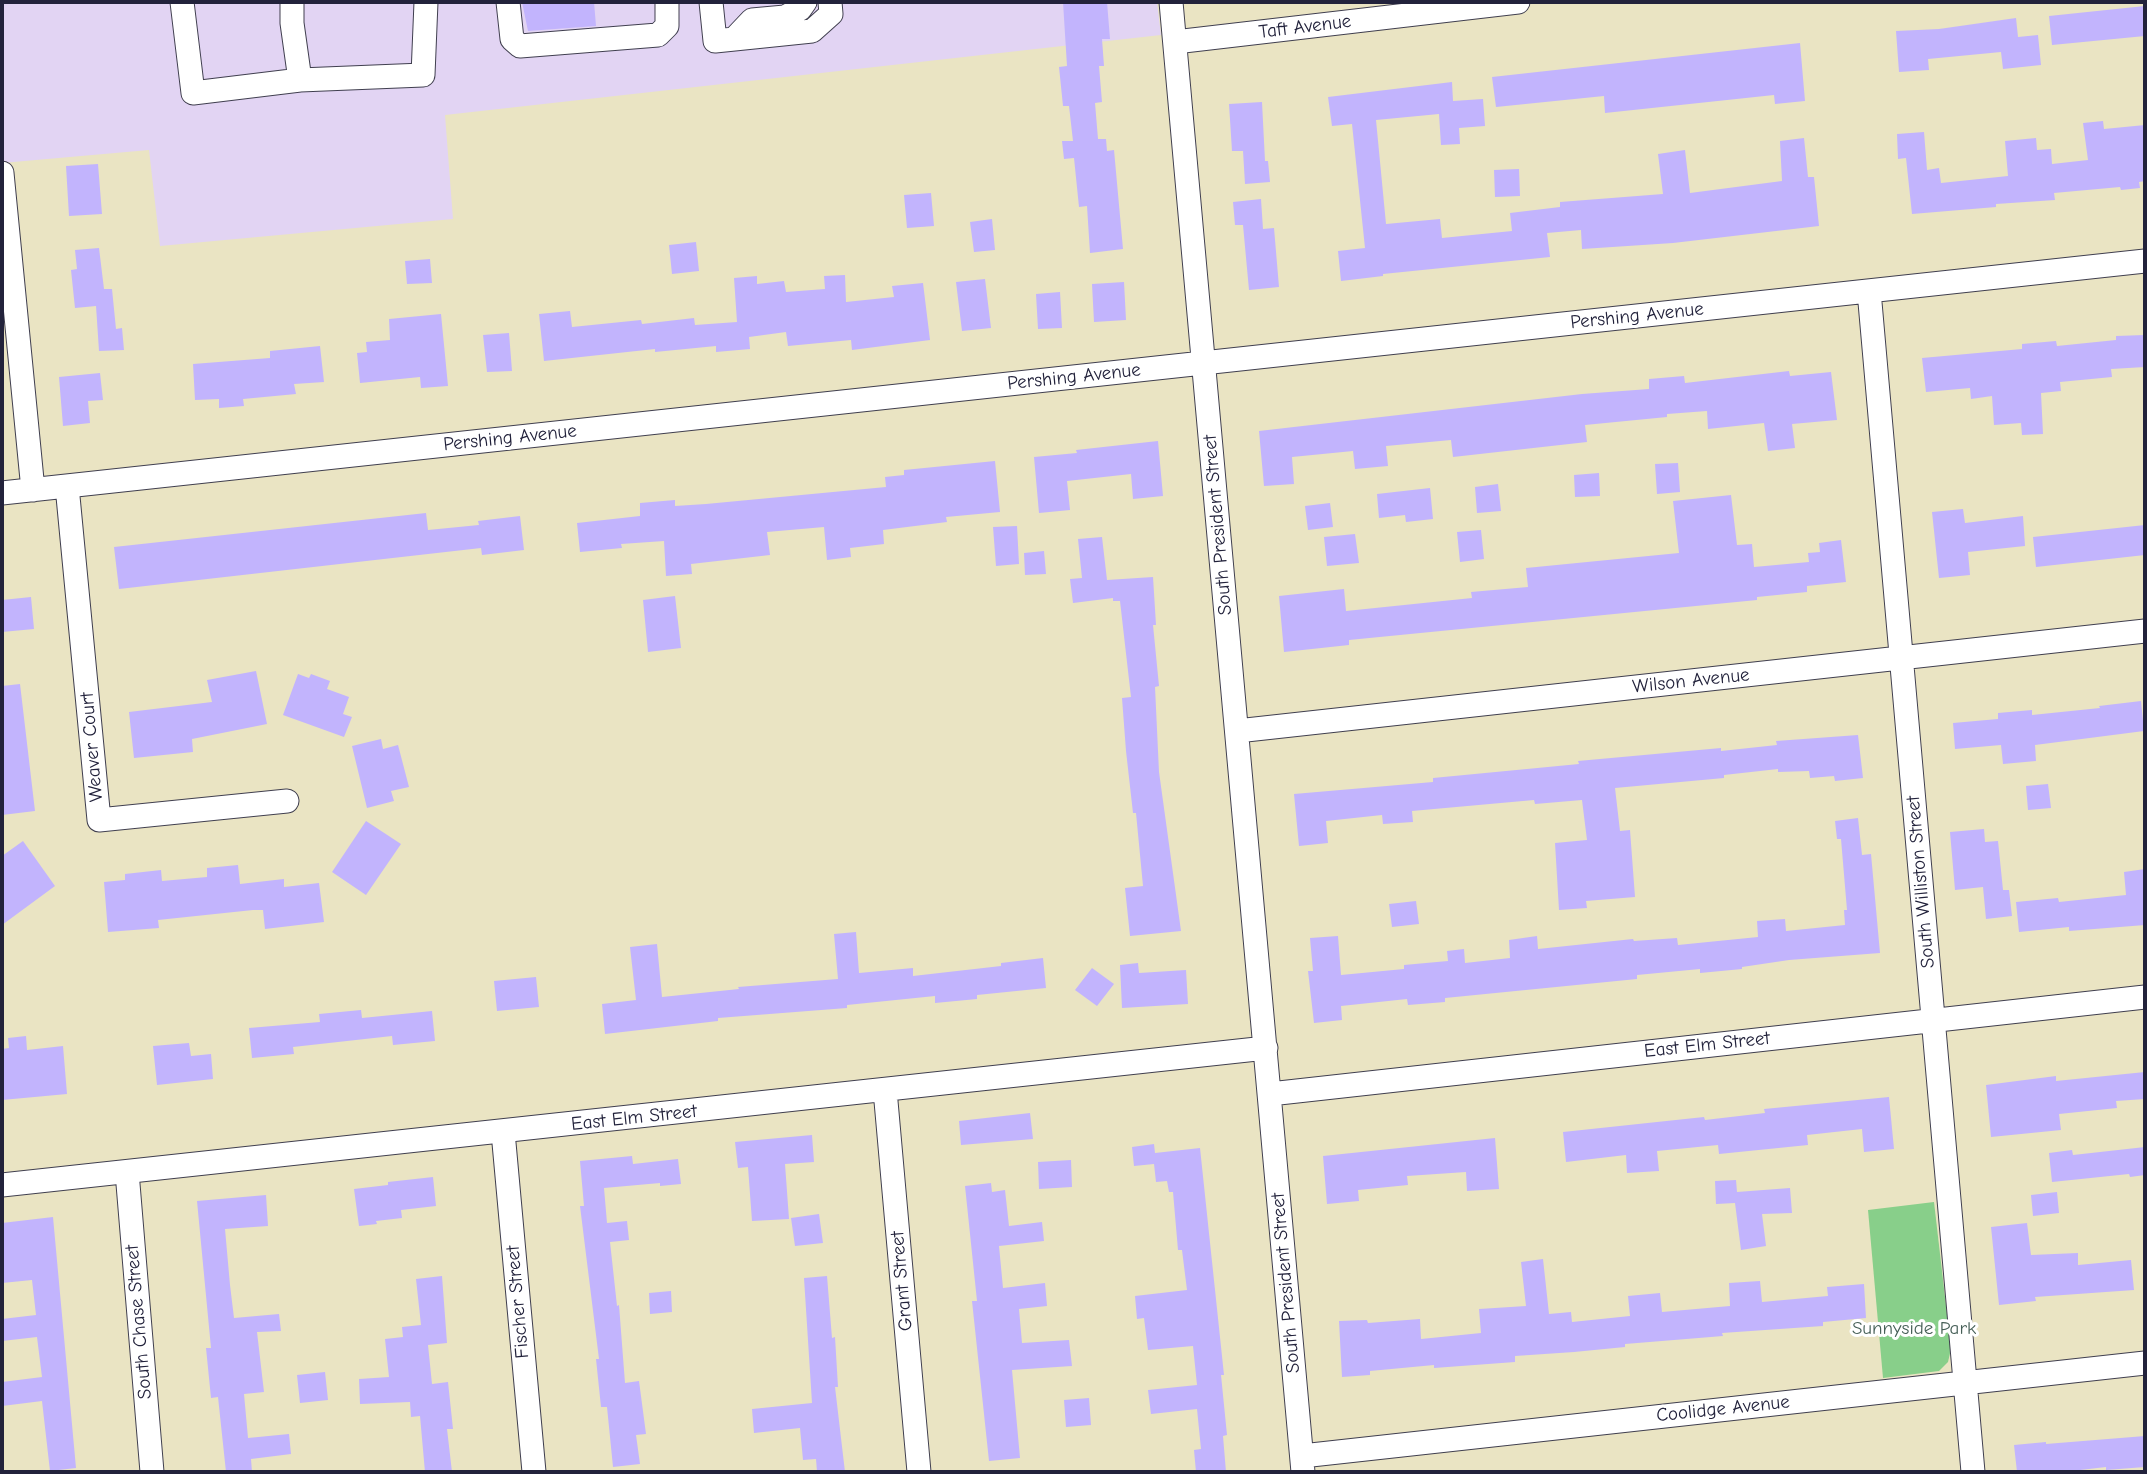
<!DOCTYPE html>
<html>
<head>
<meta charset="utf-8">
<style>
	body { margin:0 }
	#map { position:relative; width:2147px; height:1474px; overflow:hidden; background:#eae4c3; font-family:"Comic Neue",sans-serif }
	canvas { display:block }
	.frame { position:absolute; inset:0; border:4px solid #22223b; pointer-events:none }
</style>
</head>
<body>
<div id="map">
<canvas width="2147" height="1474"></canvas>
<div class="frame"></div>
</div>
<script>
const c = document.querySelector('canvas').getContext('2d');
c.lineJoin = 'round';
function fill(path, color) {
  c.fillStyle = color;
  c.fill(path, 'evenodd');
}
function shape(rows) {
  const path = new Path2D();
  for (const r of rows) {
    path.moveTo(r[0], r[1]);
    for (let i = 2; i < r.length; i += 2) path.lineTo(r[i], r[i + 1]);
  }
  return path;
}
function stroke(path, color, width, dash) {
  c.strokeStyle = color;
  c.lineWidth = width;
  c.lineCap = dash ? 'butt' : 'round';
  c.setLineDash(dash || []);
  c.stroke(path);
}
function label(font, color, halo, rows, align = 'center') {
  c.font = font + ' "Comic Neue",sans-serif';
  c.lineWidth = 6;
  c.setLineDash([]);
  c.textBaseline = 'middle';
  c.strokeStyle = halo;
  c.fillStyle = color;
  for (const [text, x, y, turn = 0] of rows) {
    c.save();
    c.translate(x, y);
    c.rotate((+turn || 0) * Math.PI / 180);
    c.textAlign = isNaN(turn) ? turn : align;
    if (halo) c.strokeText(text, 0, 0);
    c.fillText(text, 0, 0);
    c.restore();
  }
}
const built = shape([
	[2,2,1157,2,1161,35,445,115,453,219,160,246,149,150,2,163]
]);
const green = shape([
	[1934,1202,1951,1349,1948,1362,1939,1371,1883,1378,1868,1210]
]);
const building = shape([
	[522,2,594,2,596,26,528,31],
	[1063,2,1107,2,1110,39,1102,39,1104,66,1099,66,1102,102,1095,103,1098,139,1106,139,1107,151,1114,150,1123,249,1090,253,1087,206,1079,207,1074,158,1064,159,1062,141,1073,141,1069,106,1063,106,1059,67,1067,66],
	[2145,6,2145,36,2052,45,2049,16],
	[2016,18,2018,37,2038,35,2041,65,2003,69,2001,52,1928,59,1929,70,1899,72,1896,31,1939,29],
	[1800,43,1805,101,1775,104,1774,95,1605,113,1604,96,1496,107,1492,77],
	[1452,82,1453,101,1483,99,1485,126,1459,128,1460,144,1441,145,1439,114,1376,120,1386,224,1440,219,1442,238,1512,231,1510,213,1560,207,1560,202,1663,194,1658,154,1685,150,1690,193,1782,181,1780,141,1804,138,1808,177,1814,177,1819,226,1673,243,1582,249,1581,230,1547,233,1550,257,1383,274,1383,276,1341,281,1338,251,1365,248,1352,124,1332,126,1328,97],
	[1262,102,1265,161,1268,161,1270,182,1245,184,1243,151,1232,151,1229,104],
	[2103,121,2104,129,2145,125,2145,181,2139,182,2140,188,2121,190,2120,187,2054,193,2055,200,1996,204,1996,207,1912,214,1906,158,1898,159,1897,134,1924,132,1927,170,1939,168,1941,183,2008,176,2005,141,2036,138,2037,150,2051,149,2052,164,2088,160,2083,123],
	[98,164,102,214,69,216,66,166],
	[1519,169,1520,196,1495,197,1494,170],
	[931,193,934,226,907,228,904,195],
	[1261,199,1263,229,1274,228,1279,287,1249,290,1243,225,1235,225,1233,202],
	[992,219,995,250,974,252,970,222],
	[696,242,699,271,672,274,669,245],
	[99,248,104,289,112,289,116,329,122,328,124,350,99,351,96,306,75,308,71,270,77,269,75,250],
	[430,259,432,283,407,284,405,261],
	[845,275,846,302,894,297,892,286,923,283,930,340,852,350,851,340,788,346,786,332,749,337,750,349,716,352,716,346,655,352,655,349,544,361,539,314,570,311,572,327,641,320,642,324,694,318,695,325,737,322,734,278,757,276,757,284,784,281,786,292,825,289,824,276],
	[985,279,991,328,962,331,956,282],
	[1124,282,1126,320,1094,322,1092,284],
	[1060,292,1062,328,1038,329,1036,294],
	[441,314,448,386,421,388,420,377,360,383,357,353,367,352,366,342,390,340,389,319],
	[509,333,512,371,487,372,483,335],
	[2145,335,2145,367,2111,369,2112,377,2060,382,2061,391,2041,393,2043,434,2022,435,2021,423,1994,425,1992,396,1971,399,1970,388,1926,392,1922,358,2022,349,2022,344,2056,341,2057,346,2116,340,2116,336],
	[320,346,324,382,294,384,296,394,243,399,244,406,219,408,219,399,195,400,193,364,270,358,270,351],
	[1789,371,1790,376,1831,372,1837,420,1792,424,1795,448,1768,451,1764,423,1708,429,1707,411,1667,414,1667,417,1585,425,1587,442,1453,457,1451,440,1386,446,1388,466,1355,469,1353,451,1292,457,1294,484,1264,486,1259,431,1582,394,1649,389,1649,379,1684,376,1685,383],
	[100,373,103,400,88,401,90,423,63,426,59,377],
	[1158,441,1163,496,1133,499,1131,474,1067,481,1070,510,1039,513,1034,457,1077,453,1076,450],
	[995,461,1000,512,946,517,947,522,883,530,884,544,850,548,851,557,827,560,824,527,767,532,770,555,691,564,692,574,666,576,664,541,621,544,622,548,580,552,577,523,640,516,640,503,675,500,675,506,706,504,886,487,885,477,904,475,904,470],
	[1678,463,1680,492,1657,494,1655,464],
	[1599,473,1600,496,1575,497,1574,475],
	[1498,484,1501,511,1477,513,1475,487],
	[1430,488,1433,519,1406,522,1405,515,1379,518,1377,494],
	[1731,495,1737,545,1752,544,1754,567,1809,562,1808,553,1820,552,1819,543,1841,540,1846,582,1807,586,1807,592,1757,597,1757,600,1349,640,1349,645,1284,652,1279,596,1344,589,1346,611,1472,598,1471,592,1528,587,1526,568,1679,553,1673,501],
	[1330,503,1333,527,1308,530,1305,506],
	[1963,509,1965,523,2023,516,2025,546,1968,552,1970,575,1939,578,1932,512],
	[426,513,428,530,479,525,478,521,520,516,524,550,482,555,481,548,119,589,114,547],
	[2145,525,2145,555,2036,567,2033,537],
	[1017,526,1019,564,996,566,993,527],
	[1481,530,1484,559,1460,562,1457,532],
	[1355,534,1359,563,1327,566,1324,537],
	[1102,537,1107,580,1153,577,1156,625,1153,625,1159,686,1155,687,1159,772,1181,931,1130,936,1125,888,1143,886,1136,813,1133,813,1126,751,1122,698,1131,697,1120,601,1113,601,1113,598,1073,603,1070,579,1082,578,1078,539],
	[1044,551,1046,574,1025,575,1024,553],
	[675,596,681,648,648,652,643,600],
	[31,597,34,629,2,632,2,600],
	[256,671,267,724,192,739,193,752,134,758,129,712,212,702,207,680],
	[298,674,309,678,311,674,330,681,327,689,349,697,343,714,352,717,344,737,283,715],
	[20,684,35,811,2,815,2,686],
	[2141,701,2144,731,2035,745,2036,761,2003,764,2001,745,1955,749,1953,723,1998,719,1998,713,2032,710,2032,715,2100,708,2099,706],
	[1858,735,1863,778,1835,781,1834,776,1810,778,1809,771,1778,772,1778,769,1724,775,1724,778,1615,788,1620,831,1630,830,1635,897,1586,901,1587,908,1559,910,1555,843,1587,840,1582,800,1535,804,1534,800,1412,811,1413,822,1383,824,1382,815,1326,821,1328,843,1299,846,1294,794,1433,782,1433,778,1579,764,1578,761,1721,748,1721,751,1777,745,1776,741],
	[381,739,383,749,398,745,409,787,391,791,394,801,367,808,352,746],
	[2048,784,2051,808,2028,810,2026,786],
	[1858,818,1862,855,1871,854,1880,953,1789,960,1742,967,1742,969,1700,973,1700,969,1637,975,1637,979,1445,998,1445,1002,1408,1005,1407,999,1341,1006,1342,1020,1314,1023,1308,971,1313,971,1310,938,1338,936,1341,975,1404,969,1404,965,1448,961,1447,951,1464,949,1465,963,1510,958,1509,940,1537,936,1538,949,1633,939,1634,941,1677,938,1678,945,1758,937,1757,921,1785,919,1786,931,1845,925,1844,910,1847,910,1841,839,1837,839,1835,821],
	[366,821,401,844,366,895,332,872],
	[1984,829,1985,842,1998,841,2003,890,2009,890,2012,916,1986,919,1983,887,1955,890,1950,832],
	[23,841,55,886,2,925,2,856],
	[238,865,240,884,284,879,284,887,319,883,324,922,265,929,263,910,253,910,158,920,159,928,108,932,104,882,125,880,125,874,161,870,162,881,207,877,207,868],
	[2145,869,2145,925,2069,931,2069,927,2019,932,2016,902,2058,898,2059,902,2126,895,2124,872],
	[1416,901,1419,924,1392,927,1389,904],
	[856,932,859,973,913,968,913,976,1001,966,1001,963,1043,958,1046,988,977,995,977,999,935,1003,935,996,847,1005,847,1008,718,1018,718,1021,605,1034,602,1004,636,1000,630,947,657,944,662,997,739,989,738,987,838,979,834,934],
	[1138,963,1139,973,1186,970,1188,1004,1122,1008,1120,965],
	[1092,968,1114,984,1097,1006,1075,990],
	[536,977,539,1007,497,1011,494,981],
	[361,1010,362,1018,432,1011,435,1041,393,1045,392,1036,293,1047,294,1054,252,1058,249,1028,320,1022,319,1014],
	[26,1036,27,1050,63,1046,67,1094,2,1100,2,1049,9,1048,8,1038],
	[189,1043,191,1056,211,1054,213,1079,157,1085,153,1046],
	[2145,1072,2145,1099,2116,1101,2117,1108,2059,1114,2061,1130,1991,1137,1986,1085,2056,1076,2056,1081],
	[1889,1097,1894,1149,1864,1152,1862,1129,1807,1135,1808,1145,1719,1154,1718,1145,1657,1151,1659,1171,1627,1173,1626,1155,1566,1162,1563,1132,1704,1117,1705,1120,1765,1113,1764,1109],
	[1030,1113,1033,1139,961,1145,959,1121],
	[812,1135,814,1162,785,1164,789,1219,752,1221,748,1167,738,1168,735,1142],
	[1495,1138,1499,1189,1467,1191,1466,1172,1407,1176,1408,1185,1358,1190,1359,1201,1327,1204,1323,1156],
	[1154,1144,1155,1153,1200,1148,1224,1375,1221,1375,1227,1435,1223,1436,1226,1472,1196,1472,1194,1450,1201,1449,1197,1409,1151,1414,1148,1390,1197,1385,1193,1346,1148,1350,1144,1318,1137,1319,1135,1296,1187,1290,1182,1250,1178,1250,1173,1192,1169,1192,1167,1181,1156,1182,1154,1164,1134,1166,1132,1147],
	[2145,1147,2145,1175,2130,1177,2129,1174,2052,1182,2049,1153,2072,1150,2073,1155],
	[632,1156,633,1164,678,1159,681,1184,660,1186,660,1183,604,1188,607,1223,627,1221,629,1240,610,1242,617,1306,619,1305,625,1383,639,1381,646,1434,636,1435,640,1464,613,1467,607,1407,601,1407,596,1359,599,1359,580,1206,584,1206,580,1161],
	[1071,1160,1072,1187,1039,1189,1038,1162],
	[433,1177,436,1206,401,1210,402,1218,376,1221,377,1224,359,1226,354,1189,388,1185,388,1182],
	[1736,1180,1737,1192,1790,1188,1792,1213,1762,1214,1766,1246,1741,1250,1735,1203,1716,1204,1715,1181],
	[991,1183,992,1192,1005,1190,1009,1226,1042,1222,1044,1241,999,1246,1003,1288,1045,1283,1047,1306,1019,1309,1022,1343,1069,1340,1072,1366,1012,1370,1020,1458,989,1461,972,1301,977,1301,965,1186],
	[2057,1192,2059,1213,2033,1216,2031,1195],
	[266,1195,268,1226,225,1229,230,1285,234,1318,279,1314,281,1331,257,1332,264,1392,244,1394,248,1438,289,1434,291,1454,251,1459,252,1472,226,1472,218,1397,211,1398,206,1348,211,1348,197,1201],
	[819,1214,823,1243,795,1246,791,1218],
	[53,1217,76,1468,50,1471,42,1401,2,1406,2,1382,42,1377,37,1337,2,1341,2,1319,36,1315,32,1280,2,1283,2,1223],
	[2027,1223,2031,1255,2078,1253,2078,1265,2131,1260,2134,1290,2035,1297,2036,1301,1999,1305,1991,1227],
	[1543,1259,1549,1314,1571,1312,1572,1322,1630,1316,1628,1296,1660,1293,1662,1312,1730,1306,1729,1283,1760,1281,1762,1302,1828,1296,1827,1287,1864,1284,1866,1318,1823,1322,1823,1326,1722,1333,1723,1336,1625,1344,1625,1347,1574,1352,1515,1356,1515,1362,1434,1368,1434,1365,1370,1371,1370,1375,1342,1377,1339,1321,1367,1320,1368,1323,1420,1319,1421,1339,1481,1333,1479,1309,1526,1306,1521,1262],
	[442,1276,447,1343,428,1345,432,1384,448,1382,453,1429,447,1429,452,1472,425,1472,420,1416,411,1417,410,1402,360,1404,359,1379,389,1377,385,1339,403,1337,402,1327,421,1325,416,1279],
	[827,1276,832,1338,835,1337,838,1387,835,1387,845,1472,817,1472,816,1459,803,1460,800,1428,754,1433,752,1409,812,1403,804,1278],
	[671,1291,672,1312,650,1314,649,1293],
	[325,1372,328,1400,300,1403,297,1375],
	[1089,1398,1091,1425,1066,1427,1064,1400],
	[2145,1436,2145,1467,2106,1470,2106,1467,2063,1472,2017,1472,2014,1445,2046,1442,2046,1444]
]);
const minor = shape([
	[182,2,193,93,300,80],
	[292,2,292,23,300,80,423,75,426,2],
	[508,2,512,39,520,46,658,35,667,26,667,2],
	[711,2,715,41,812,31,831,14,830,2],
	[1171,2,1303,1472],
	[734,39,752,20,785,17,800,9,805,2],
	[1175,42,1518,2],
	[2,173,33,490],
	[1869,291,1973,1472],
	[67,486,99,820,287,801],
	[2,493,2145,261],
	[1237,731,2145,631],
	[885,1090,919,1472],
	[1270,1094,2145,997],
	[503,1132,534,1472],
	[127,1172,152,1472],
	[2,1185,1266,1048],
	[1302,1456,2145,1363]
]);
const streetNames = [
	["Taft Avenue",1305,27,-7],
	["Pershing Avenue",1637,316,-6],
	["Pershing Avenue",1074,377,-6],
	["Pershing Avenue",510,438,-6],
	["South President Street",1218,525,-95],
	["Wilson Avenue",1691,681,-6],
	["Weaver Court",92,747,-95],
	["South Williston Street",1921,882,-95],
	["East Elm Street",1707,1045,-6],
	["East Elm Street",634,1118,-6],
	["Grant Street",902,1281,-95],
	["South President Street",1286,1283,-95],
	["Fischer Street",518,1302,-95],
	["South Chase Street",139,1322,-95],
	["Coolidge Avenue",1723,1409,-6]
];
const parkNames = [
	["Sunnyside Park",1914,1329]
];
fill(built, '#e2d4f3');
fill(green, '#88cf8a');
fill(building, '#c2b4fd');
stroke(minor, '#403f4f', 25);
stroke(minor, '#fff', 23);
label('19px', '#22223b', '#fff', streetNames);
label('19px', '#465f57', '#fff', parkNames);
</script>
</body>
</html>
